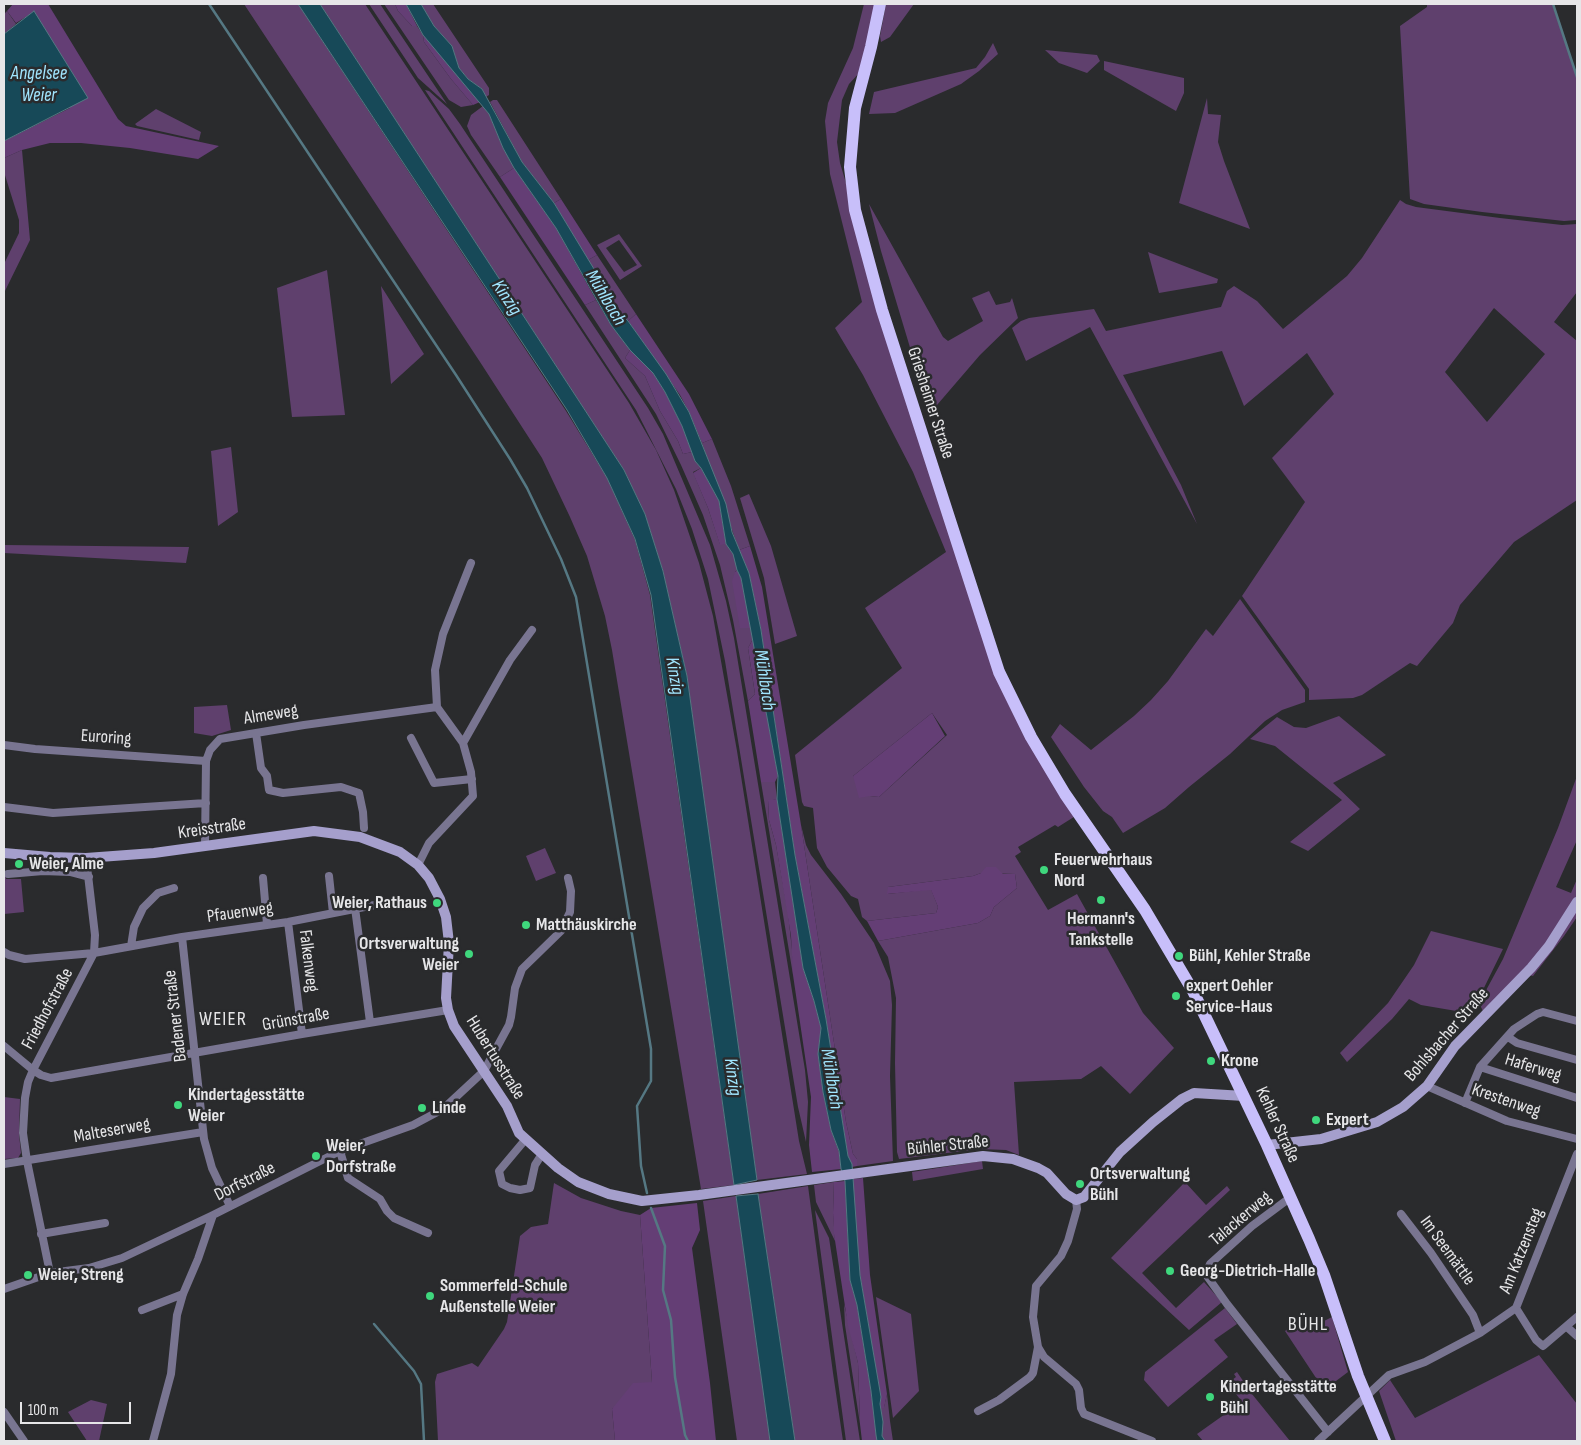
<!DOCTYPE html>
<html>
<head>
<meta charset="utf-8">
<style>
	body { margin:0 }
	#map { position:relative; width:1581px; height:1445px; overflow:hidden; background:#2a2b2d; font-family:"Sofia Sans Condensed",sans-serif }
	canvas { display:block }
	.frame { position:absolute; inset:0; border:5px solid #e6e6e8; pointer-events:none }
	.scale { position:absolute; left:20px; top:1402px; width:111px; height:22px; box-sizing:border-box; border:2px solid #e6e6e8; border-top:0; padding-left:6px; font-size:15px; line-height:18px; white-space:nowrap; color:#e6e6e8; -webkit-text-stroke:4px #2a2b2d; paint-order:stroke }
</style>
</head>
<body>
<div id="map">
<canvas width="1581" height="1445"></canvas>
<div class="frame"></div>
<div class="scale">100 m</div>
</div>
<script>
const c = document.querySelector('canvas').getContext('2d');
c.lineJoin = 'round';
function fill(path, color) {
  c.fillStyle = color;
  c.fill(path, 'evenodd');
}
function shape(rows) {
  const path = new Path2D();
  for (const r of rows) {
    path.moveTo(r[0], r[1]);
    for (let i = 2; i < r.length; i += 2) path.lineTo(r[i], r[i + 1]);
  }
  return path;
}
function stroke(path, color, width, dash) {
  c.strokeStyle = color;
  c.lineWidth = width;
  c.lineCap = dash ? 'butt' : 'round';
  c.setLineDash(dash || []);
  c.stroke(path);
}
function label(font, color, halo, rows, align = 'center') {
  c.font = font + ' "Sofia Sans Condensed",sans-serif';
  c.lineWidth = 5;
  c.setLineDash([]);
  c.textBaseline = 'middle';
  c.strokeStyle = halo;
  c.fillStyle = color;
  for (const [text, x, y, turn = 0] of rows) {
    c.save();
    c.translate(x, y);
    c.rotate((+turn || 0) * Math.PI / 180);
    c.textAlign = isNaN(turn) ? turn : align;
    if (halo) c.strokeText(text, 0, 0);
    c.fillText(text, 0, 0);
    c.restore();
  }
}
const green = shape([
	[244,4,298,4,566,411,607,478,635,540,650,595,734,1185,701,1189,612,650,605,616,587,556,570,517,542,458,482,365],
	[320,4,365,4,629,403,656,450,674,490,699,563,713,616,737,751,799,1141,807,1174,757,1180,687,676,663,571,645,514,624,470],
	[369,4,380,4,447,104,418,78],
	[384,4,395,4,398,11,412,26,417,26,423,35,424,42,451,79,473,105,461,107,449,100],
	[421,4,433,4,489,88,489,95,486,97,482,89,468,79,459,68,452,46,434,26],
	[864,4,877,4,861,71,849,84,842,100,837,142,840,163,977,620,1077,815,1058,827,1055,825,1018,847,1021,852,1015,856,1048,910,1077,894,1143,1013,1174,1048,1130,1094,1101,1066,1081,1079,1014,1082,1019,1155,1006,1150,979,1149,899,1159,897,1152,895,1063,896,998,888,957,878,941,978,923,990,916,994,907,1017,888,1015,874,981,873,973,876,888,887,888,894,931,889,938,907,936,913,867,921,862,917,858,899,851,896,827,867,817,848,813,808,804,806,802,802,797,769,795,755,902,668,865,608,946,552,913,472,863,375,835,328,862,302,830,174,825,121,828,103,853,48],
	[932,713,947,735,879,797,870,796,853,776],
	[886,4,914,4,890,37,881,42,880,36],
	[1427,4,1552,4,1577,77,1577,220,1564,221,1482,212,1424,204,1410,199,1400,26,1427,7],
	[7,11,16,24,4,34,4,14],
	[993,43,998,54,979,71,961,84,895,113,869,114,874,92,976,68,985,57],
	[1045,50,1097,55,1100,61,1087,73,1059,63],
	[1104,61,1184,78,1184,93,1176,111,1104,70],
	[425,90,429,91,449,109,460,124,648,408,663,434,710,545,726,601,734,638,805,1070,808,1102,806,1142,798,1107,725,661,708,579,692,529,676,489,636,410],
	[1207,98,1208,114,1221,115,1218,142,1224,161,1250,229,1179,203],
	[493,100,497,100,561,199,554,203,522,162,490,102],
	[483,106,489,114,503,148,514,168,500,177,471,135,467,126,471,115],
	[156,109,201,132,199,140,137,126,135,124],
	[22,150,30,240,4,293,4,264,19,233,19,220,4,172,4,158],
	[1400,200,1406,204,1416,207,1500,218,1562,225,1577,224,1577,292,1554,322,1577,341,1577,500,1514,542,1460,605,1453,623,1417,666,1410,663,1362,695,1353,698,1309,700,1309,689,1242,596,1305,502,1272,458,1334,394,1307,353,1244,406,1222,351,1123,375,1181,485,1197,524,1090,327,1026,361,1012,328,1021,321,1029,318,1094,309,1106,331,1221,307,1227,291,1234,286,1257,301,1283,329,1347,276,1362,258],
	[1494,308,1545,354,1487,422,1445,372],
	[869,204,943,337,948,341,983,321,972,298,989,291,996,305,1010,302,1012,298,1018,318,980,355,937,405,932,407,927,403,924,394,881,251],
	[619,234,642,266,620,280,597,245],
	[619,240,637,265,624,272,606,248],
	[1148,252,1218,279,1217,283,1159,293],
	[597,255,636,314,628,321,615,306,611,297,588,260],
	[327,270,345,415,292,417,277,288],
	[381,286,424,354,391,384],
	[596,300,611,325,630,350,625,358,645,376,660,411,678,441,683,454,692,452,695,461,701,468,693,472,708,508,720,544,726,544,733,554,736,561,737,570,735,572,741,628,751,628,753,639,748,648,755,694,748,701,733,620,720,565,703,515,681,465,656,414,585,305],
	[712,439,731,486,750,546,739,550,702,443],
	[231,447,238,512,218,526,211,451],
	[749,494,771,546,797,636,775,644,764,578,740,498],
	[4,545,189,547,186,563,4,553],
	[1240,599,1305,690,1305,702,1282,710,1265,721,1230,754,1189,787,1165,808,1123,833,1112,817,1103,811,1084,787,1051,737,1060,724,1091,750,1134,716,1151,700,1168,681,1206,629,1213,636],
	[227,705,231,730,212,736,194,733,194,707],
	[1339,716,1386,755,1333,783,1360,809,1308,851,1290,842,1342,800,1275,746,1250,739,1277,717,1294,727,1306,728],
	[1577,776,1577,840,1556,887,1571,893,1577,879,1577,896,1545,946,1521,973,1483,1011,1480,1005,1484,994,1503,959,1558,828],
	[761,782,775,782,777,799,768,801,769,820,776,845,788,913,793,959,793,975],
	[801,825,806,845,811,855,841,894,874,943,890,981,892,1005,890,1076,893,1161,857,1166,857,1159,853,1154,846,1122],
	[545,848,556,873,536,881,526,856],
	[4,871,5,871,6,879,21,879,24,912,4,914],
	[1577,908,1577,917,1564,936,1533,976,1529,975],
	[1431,931,1503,949,1479,998,1474,1014,1421,1005,1409,999,1392,1019,1347,1062,1340,1053,1388,1003,1414,965],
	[4,1097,20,1099,19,1134,21,1153,18,1158,4,1159],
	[982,1161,983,1169,913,1181,912,1172],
	[834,1182,833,1213,835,1241,816,1202,814,1185],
	[1185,1182,1206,1205,1227,1186,1230,1190,1142,1273,1176,1308,1204,1282,1222,1302,1189,1330,1111,1258],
	[554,1183,581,1198,621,1211,640,1215,652,1382,612,1409,615,1441,438,1441,435,1382,437,1374,472,1363,478,1367,504,1329,507,1322,520,1236,531,1227,548,1224],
	[808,1186,833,1373,843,1441,795,1441,758,1194],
	[736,1196,770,1441,737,1441,703,1201],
	[815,1210,829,1238,860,1441,846,1441],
	[876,1297,911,1314,919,1391,893,1418],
	[844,1304,858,1363,860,1424,845,1325],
	[1225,1308,1237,1324,1214,1340,1228,1357,1168,1407,1144,1380,1145,1372],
	[1332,1317,1348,1372,1324,1390,1285,1331,1299,1320,1306,1330],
	[1539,1355,1577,1404,1577,1441,1396,1441,1379,1391,1390,1380,1415,1418],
	[1237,1372,1252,1394,1290,1441,1203,1441,1197,1434,1242,1402,1228,1383,1236,1377,1234,1374],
	[887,1394,890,1421,893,1441,885,1441,882,1436,883,1422,880,1408,884,1407],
	[91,1400,107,1404,99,1441,87,1441,68,1412]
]);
const forest = shape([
	[13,4,48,4,118,119,126,126,219,146,198,159,130,148,81,143,50,143,22,150,4,158,4,141,70,108,34,12,16,23,7,11],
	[395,4,406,4,417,26,412,26,398,11],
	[423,35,428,39,480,102,473,105,451,79,424,42],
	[514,168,556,228,596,300,585,305,500,177],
	[561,199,597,255,588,260,554,203],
	[636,314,689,394,712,439,702,443,689,412,680,395,628,321],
	[630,350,653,373,665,392,682,426,692,452,683,454,678,441,660,411,645,376,625,358],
	[701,468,719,501,726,544,720,545,708,508,693,473],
	[750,546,762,587,801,825,846,1122,853,1154,857,1159,857,1166,852,1167,848,1156,826,1019,795,855,761,630,749,573,739,550],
	[737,570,741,578,751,628,740,628,732,581,735,572],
	[753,639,778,776,775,782,761,782,748,701,755,694,748,648],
	[932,713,945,736,879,797,870,796,859,798,853,776],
	[777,799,803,968,814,1001,821,1028,818,1054,823,1092,831,1130,839,1152,841,1169,812,1172,809,1145,811,1097,793,975,791,936,776,845,769,820,768,800],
	[986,867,996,867,1003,874,1015,874,1017,888,994,907,990,916,978,923,878,941,867,921,936,913,938,907,931,890,887,894,888,887,973,876,981,873],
	[863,1178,870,1275,887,1394,884,1408,880,1408,879,1388,860,1275,855,1229,852,1179],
	[845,1181,850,1280,857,1305,871,1391,877,1441,862,1441,860,1424,858,1363,848,1326,834,1234,833,1213,834,1182],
	[697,1203,700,1230,692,1248,710,1383,716,1441,615,1441,612,1409,633,1383,652,1382,640,1215,651,1208]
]);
const water = shape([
	[298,4,320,4,624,470,645,514,663,571,687,676,757,1180,734,1185,651,595,635,539,607,478,567,410,298,4],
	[406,4,421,4,434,26,452,46,459,68,468,79,482,89,522,162,554,203,611,297,615,306,628,321,666,374,689,412,726,504,732,532,749,573,761,630,795,855,826,1019,848,1156,852,1164,860,1275,881,1397,880,1404,883,1422,882,1436,885,1441,877,1441,876,1435,871,1391,857,1305,850,1280,845,1181,841,1169,839,1151,831,1130,823,1092,818,1054,821,1028,814,1001,803,968,777,799,778,776,741,578,737,570,733,554,726,544,719,501,701,468,695,461,682,426,665,392,653,373,630,350,611,325,556,228,514,168,503,148,489,114,423,35,406,4],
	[34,11,88,98,4,141,4,34,34,11],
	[758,1194,795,1441,770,1441,736,1196,758,1194]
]);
const stream = shape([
	[209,4,456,375,510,459,527,488,561,559,576,597,651,1049,651,1081,637,1106,641,1166,647,1193],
	[1553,4,1577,77],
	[651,1208,665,1246,663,1290,671,1320,675,1377,685,1435,688,1441],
	[374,1324,414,1371,421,1384,424,1441]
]);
const street = shape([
	[256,733,261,768,267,776,269,790,283,793,341,787,359,793,363,812,364,828],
	[411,738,434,783,472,779],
	[463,743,437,707,435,670,443,634,471,563],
	[4,745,35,749,206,761],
	[4,807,53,813,206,803],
	[205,846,206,761,210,750,220,739,304,725,437,707],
	[418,865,429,843,473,796,471,772,463,743,510,660,532,630],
	[8,874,43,871,70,872,89,877],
	[329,876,333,913],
	[263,878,267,924],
	[355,908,370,1022],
	[288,922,302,1034],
	[182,937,204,1139,212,1168,230,1206],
	[131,946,134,927,143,908,158,893,174,888],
	[4,952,9,955,25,959,94,953,182,937,288,922,390,902],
	[1508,1037,1517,1043,1577,1060],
	[4,1046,33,1070,41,1075,51,1078,302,1034,448,1010],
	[1480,1067,1577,1098],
	[1427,1086,1507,1121,1577,1139],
	[1465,1103,1480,1067,1514,1029,1537,1014,1543,1012,1577,1021],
	[525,1140,499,1171,502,1184,510,1188,520,1190,530,1188,535,1165,542,1154],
	[340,1151,348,1178,380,1199,387,1211,394,1218,428,1233],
	[4,1164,203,1132],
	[1291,1197,1252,1226,1210,1264,1207,1271,1207,1276,1227,1304,1328,1432],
	[1076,1200,1077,1209,1068,1241,1061,1256,1036,1286,1033,1317,1038,1347,1044,1357,1076,1384,1079,1390,1081,1408,1084,1414,1152,1441],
	[1401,1214,1431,1253,1473,1315,1480,1333],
	[41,1234,105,1223],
	[50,1273,27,1161,23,1133,25,1098,28,1082,33,1070,94,953,95,935,86,858],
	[4,1289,50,1273,89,1268,122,1258,213,1215,340,1151,413,1125,443,1109,484,1071,509,1025,511,1017,515,988,522,969,561,931,570,912,571,891,568,878],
	[1516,1308,1536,1340,1543,1346,1577,1317],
	[142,1310,183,1294],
	[1567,1327,1577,1336],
	[978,1411,999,1400,1030,1377,1033,1373,1038,1347],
	[4,1412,24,1441],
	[153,1441,171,1374,177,1315,183,1294,198,1259,213,1215],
	[1318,1441,1389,1375,1425,1362,1480,1333,1516,1308,1577,1154]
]);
const secondary = shape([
	[4,853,50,857,86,858,154,853,314,831,360,837,400,852,418,865,429,878,440,899,446,917,449,943,446,998,448,1010,454,1026,507,1106,519,1133,558,1168,578,1182,609,1194,642,1201,699,1195,983,1156,1013,1159,1038,1168,1047,1173,1066,1194,1076,1200,1084,1197,1120,1152,1153,1122,1182,1099,1194,1093,1244,1096],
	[1267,1145,1321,1139,1377,1122,1403,1107,1427,1086,1455,1046,1531,968,1549,946,1577,902]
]);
const primary = shape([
	[880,4,871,47,855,108,850,167,855,210,882,310,999,672,1031,737,1065,794,1145,910,1193,991,1267,1145,1309,1239,1324,1275,1358,1376,1385,1441]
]);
const markers = [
	[19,864,5,"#3fd77d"],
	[1044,870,5,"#3fd77d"],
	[1101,900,5,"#3fd77d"],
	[437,903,5,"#3fd77d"],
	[526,925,5,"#3fd77d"],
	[469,954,5,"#3fd77d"],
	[1179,956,5,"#3fd77d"],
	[1176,996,5,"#3fd77d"],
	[1211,1061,5,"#3fd77d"],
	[178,1105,5,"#3fd77d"],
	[422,1108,5,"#3fd77d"],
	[1316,1120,5,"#3fd77d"],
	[316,1156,5,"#3fd77d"],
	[1080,1184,5,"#3fd77d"],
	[1170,1271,5,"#3fd77d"],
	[28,1275,5,"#3fd77d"],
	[430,1296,5,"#3fd77d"],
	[1210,1397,5,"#3fd77d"]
];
const streetNames = [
	["Griesheimer Straße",930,403,72],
	["Almeweg",271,715,-9],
	["Euroring",106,738,4],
	["Kreisstraße",212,829,-8],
	["Pfauenweg",240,913,-8],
	["Falkenweg",308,961,83],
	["Friedhofstraße",48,1009,-62],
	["Badener Straße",176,1016,-97],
	["Grünstraße",296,1020,-10],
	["Bohlsbacher Straße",1447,1035,-49],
	["Hubertusstraße",495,1058,58],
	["Haferweg",1533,1068,17],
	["Krestenweg",1506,1101,19],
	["Kehler Straße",1277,1125,65],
	["Malteserweg",112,1131,-10],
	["Bühler Straße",948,1146,-6],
	["Dorfstraße",245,1182,-27],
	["Talackerweg",1241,1219,-40],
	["Im Seemättle",1447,1251,54],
	["Am Katzensteg",1522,1251,-68]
];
const poiNames = [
	["Feuerwehrhaus",1054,860],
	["Nord",1054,881],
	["Weier, Alme",29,864],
	["Weier, Rathaus",427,903,"right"],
	["Hermann's",1101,919,"center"],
	["Tankstelle",1101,940,"center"],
	["Matthäuskirche",536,925],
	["Ortsverwaltung",459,944,"right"],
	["Weier",459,965,"right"],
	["Bühl, Kehler Straße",1189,956],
	["expert Oehler",1186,986],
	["Service-Haus",1186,1007],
	["Krone",1221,1061],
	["Kindertagesstätte",188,1095],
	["Weier",188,1116],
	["Linde",432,1108],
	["Expert",1326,1120],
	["Weier,",326,1146],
	["Dorfstraße",326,1167],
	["Ortsverwaltung",1090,1174],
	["Bühl",1090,1195],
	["Georg-Dietrich-Halle",1180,1271],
	["Weier, Streng",38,1275],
	["Sommerfeld-Schule",440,1286],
	["Außenstelle Weier",440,1307],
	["Kindertagesstätte",1220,1387],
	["Bühl",1220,1408]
];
const waterNames = [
	["Angelsee",39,74],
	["Weier",39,96],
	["Kinzig",506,298,56],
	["Mühlbach",605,298,59],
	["Kinzig",674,676,81],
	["Mühlbach",764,680,82],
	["Kinzig",732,1077,82],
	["Mühlbach",831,1079,81]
];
const quarterNames = [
	["WEIER",223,1020],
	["BÜHL",1308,1325]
];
fill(green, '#5f406d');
fill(forest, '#643e75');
fill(water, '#174958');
stroke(water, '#557883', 1);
stroke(stream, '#557883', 2.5);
stroke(street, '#797591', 8);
stroke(secondary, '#a59fcc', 10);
stroke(primary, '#c8bffa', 12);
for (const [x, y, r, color] of markers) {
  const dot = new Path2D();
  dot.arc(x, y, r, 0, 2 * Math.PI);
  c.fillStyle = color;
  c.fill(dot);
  stroke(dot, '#2a2b2d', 2);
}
label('18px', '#e6e6e8', '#2a2b2d', streetNames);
label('bold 18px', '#e6e6e8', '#2a2b2d', poiNames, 'left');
label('italic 19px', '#a1e6ff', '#2a2b2d', waterNames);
c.letterSpacing = '1px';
label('20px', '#e6e6e8', '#2a2b2d', quarterNames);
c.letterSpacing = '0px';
</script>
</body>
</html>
